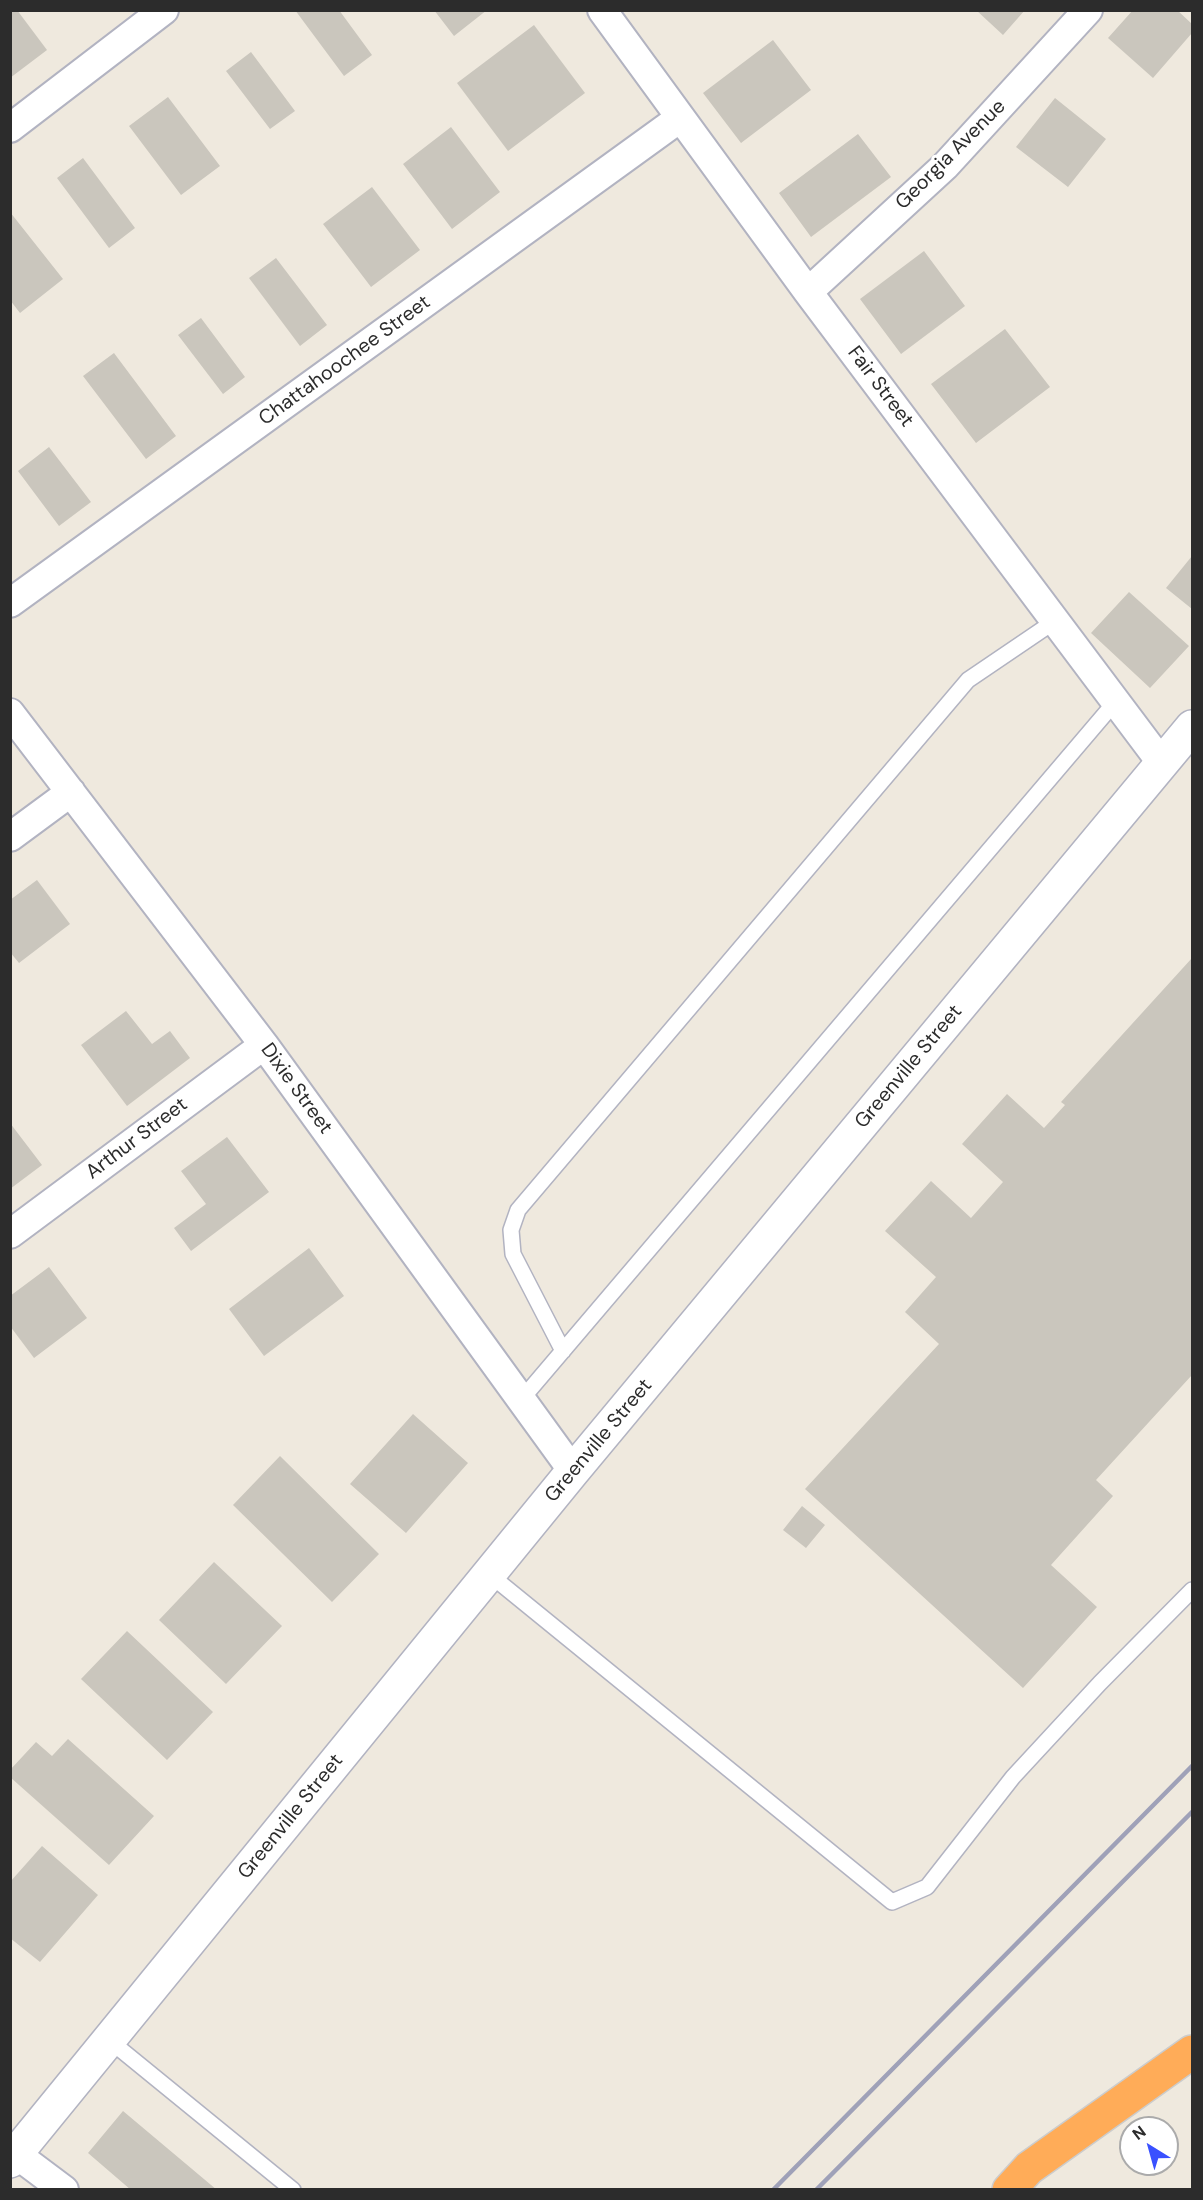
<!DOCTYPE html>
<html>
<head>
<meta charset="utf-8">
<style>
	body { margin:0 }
	#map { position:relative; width:1203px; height:2200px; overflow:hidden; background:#efe9de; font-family:"DM Sans",sans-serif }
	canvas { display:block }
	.frame { position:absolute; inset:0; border:12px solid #2c2c2c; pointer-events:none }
	.north { position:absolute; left:1119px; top:2116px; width:60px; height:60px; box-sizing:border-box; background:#fff; border:2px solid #ababab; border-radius:50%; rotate:323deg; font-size:16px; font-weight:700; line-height:24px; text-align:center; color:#2c2c2c }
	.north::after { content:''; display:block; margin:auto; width:21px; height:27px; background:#3a51ff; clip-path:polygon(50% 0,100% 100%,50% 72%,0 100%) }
</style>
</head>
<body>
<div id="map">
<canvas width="1203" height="2200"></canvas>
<div class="frame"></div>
<div class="north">N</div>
</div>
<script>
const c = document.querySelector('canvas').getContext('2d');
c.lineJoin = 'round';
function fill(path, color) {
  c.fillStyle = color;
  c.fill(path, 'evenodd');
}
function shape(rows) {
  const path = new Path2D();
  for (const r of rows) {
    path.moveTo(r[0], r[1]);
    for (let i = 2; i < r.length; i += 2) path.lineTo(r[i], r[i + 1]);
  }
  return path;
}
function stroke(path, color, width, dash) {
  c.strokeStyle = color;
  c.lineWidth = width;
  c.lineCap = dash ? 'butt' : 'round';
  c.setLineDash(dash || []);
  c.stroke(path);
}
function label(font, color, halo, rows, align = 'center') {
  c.font = font + ' "DM Sans",sans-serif';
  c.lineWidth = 6;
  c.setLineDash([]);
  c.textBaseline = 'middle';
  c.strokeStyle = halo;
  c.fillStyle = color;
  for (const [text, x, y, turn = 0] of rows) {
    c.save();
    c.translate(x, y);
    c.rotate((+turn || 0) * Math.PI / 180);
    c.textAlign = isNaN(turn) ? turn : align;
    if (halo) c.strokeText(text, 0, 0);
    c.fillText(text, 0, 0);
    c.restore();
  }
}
const building = shape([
	[10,10,17,10,47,50,10,78],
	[295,10,339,10,372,55,344,76],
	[434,10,487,10,454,36],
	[976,10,1025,10,1003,35],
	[1133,10,1177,10,1192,24,1192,33,1153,78,1108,38],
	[534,25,585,93,508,151,457,83],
	[773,40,811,90,741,143,703,93],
	[251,52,295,111,270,129,226,71],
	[168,97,220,166,181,195,129,126],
	[1055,98,1106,139,1068,187,1016,147],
	[451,127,500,192,452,229,403,164],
	[858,134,891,177,811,237,779,193],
	[83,158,135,228,109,248,57,178],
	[372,187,420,250,371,287,323,224],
	[10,212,63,279,20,313,10,300],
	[924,251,965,306,901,354,860,299],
	[276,258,327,325,300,346,249,278],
	[201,318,245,377,223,394,178,335],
	[1005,329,1050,387,976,443,931,384],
	[114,353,176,436,146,459,83,376],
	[49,447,91,502,59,526,18,471],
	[1192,556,1192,609,1166,588],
	[1129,592,1189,646,1150,688,1091,633],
	[37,880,70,924,19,963,10,952,10,900],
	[1192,958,1192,1375,1096,1480,1113,1496,1051,1565,1097,1607,1023,1688,805,1489,939,1344,905,1312,936,1277,885,1231,931,1181,971,1218,1003,1182,962,1144,1007,1094,1044,1128,1065,1105,1061,1102],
	[126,1011,152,1044,170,1031,190,1058,127,1106,81,1045],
	[10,1123,42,1165,10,1189],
	[227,1137,269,1192,191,1251,174,1228,206,1204,181,1171],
	[309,1248,344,1296,264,1356,229,1309],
	[49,1267,87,1318,34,1358,10,1326,10,1296],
	[413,1414,468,1463,406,1533,350,1484],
	[280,1456,379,1554,332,1602,233,1505],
	[802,1506,825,1525,806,1548,783,1530],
	[214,1562,282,1626,226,1684,159,1620],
	[127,1631,213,1712,167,1760,81,1679],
	[68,1739,154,1816,109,1865,10,1777,10,1770,36,1742,52,1756],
	[42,1846,98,1895,40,1962,10,1938,10,1882],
	[123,2111,217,2190,131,2190,88,2153]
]);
const lane = shape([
	[563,1351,513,1254,511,1230,518,1210,968,680,1055,621],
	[521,1400,1116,701],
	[489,1574,892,1902,927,1887,1013,1777,1100,1683,1192,1590],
	[109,2040,293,2190]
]);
const street = shape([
	[602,10,808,292,1161,762],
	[10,128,164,10],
	[808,292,945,166,1088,10],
	[10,603,680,118],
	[10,713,264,1045,573,1471],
	[10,837,71,792],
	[10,1234,264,1045],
	[16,2154,64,2190]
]);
const secondary = shape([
	[10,2161,573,1471,1192,727]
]);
const highway = shape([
	[1009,2190,1029,2168,1192,2052]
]);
const rail = shape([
	[773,2190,1192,1766],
	[816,2190,1192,1812]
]);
const streetNames = [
	["Georgia Avenue",951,155,-45],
	["Chattahoochee Street",345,361,-36],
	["Fair Street",880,387,53],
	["Greenville Street",909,1067,-50],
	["Dixie Street",296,1089,54],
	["Arthur Street",137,1139,-37],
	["Greenville Street",599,1441,-50],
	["Greenville Street",291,1817,-51]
];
fill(building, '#cac6bd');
stroke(lane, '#b2b3c1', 18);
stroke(street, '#b2b3c1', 32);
stroke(secondary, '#b2b3c1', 36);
stroke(highway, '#ccc', 36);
stroke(lane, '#fff', 15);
stroke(street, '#fff', 28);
stroke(secondary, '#fff', 33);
stroke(highway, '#ffac58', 33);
stroke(rail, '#9fa1b8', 4.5);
label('20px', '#2c2c2c', '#fff', streetNames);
</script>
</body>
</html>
